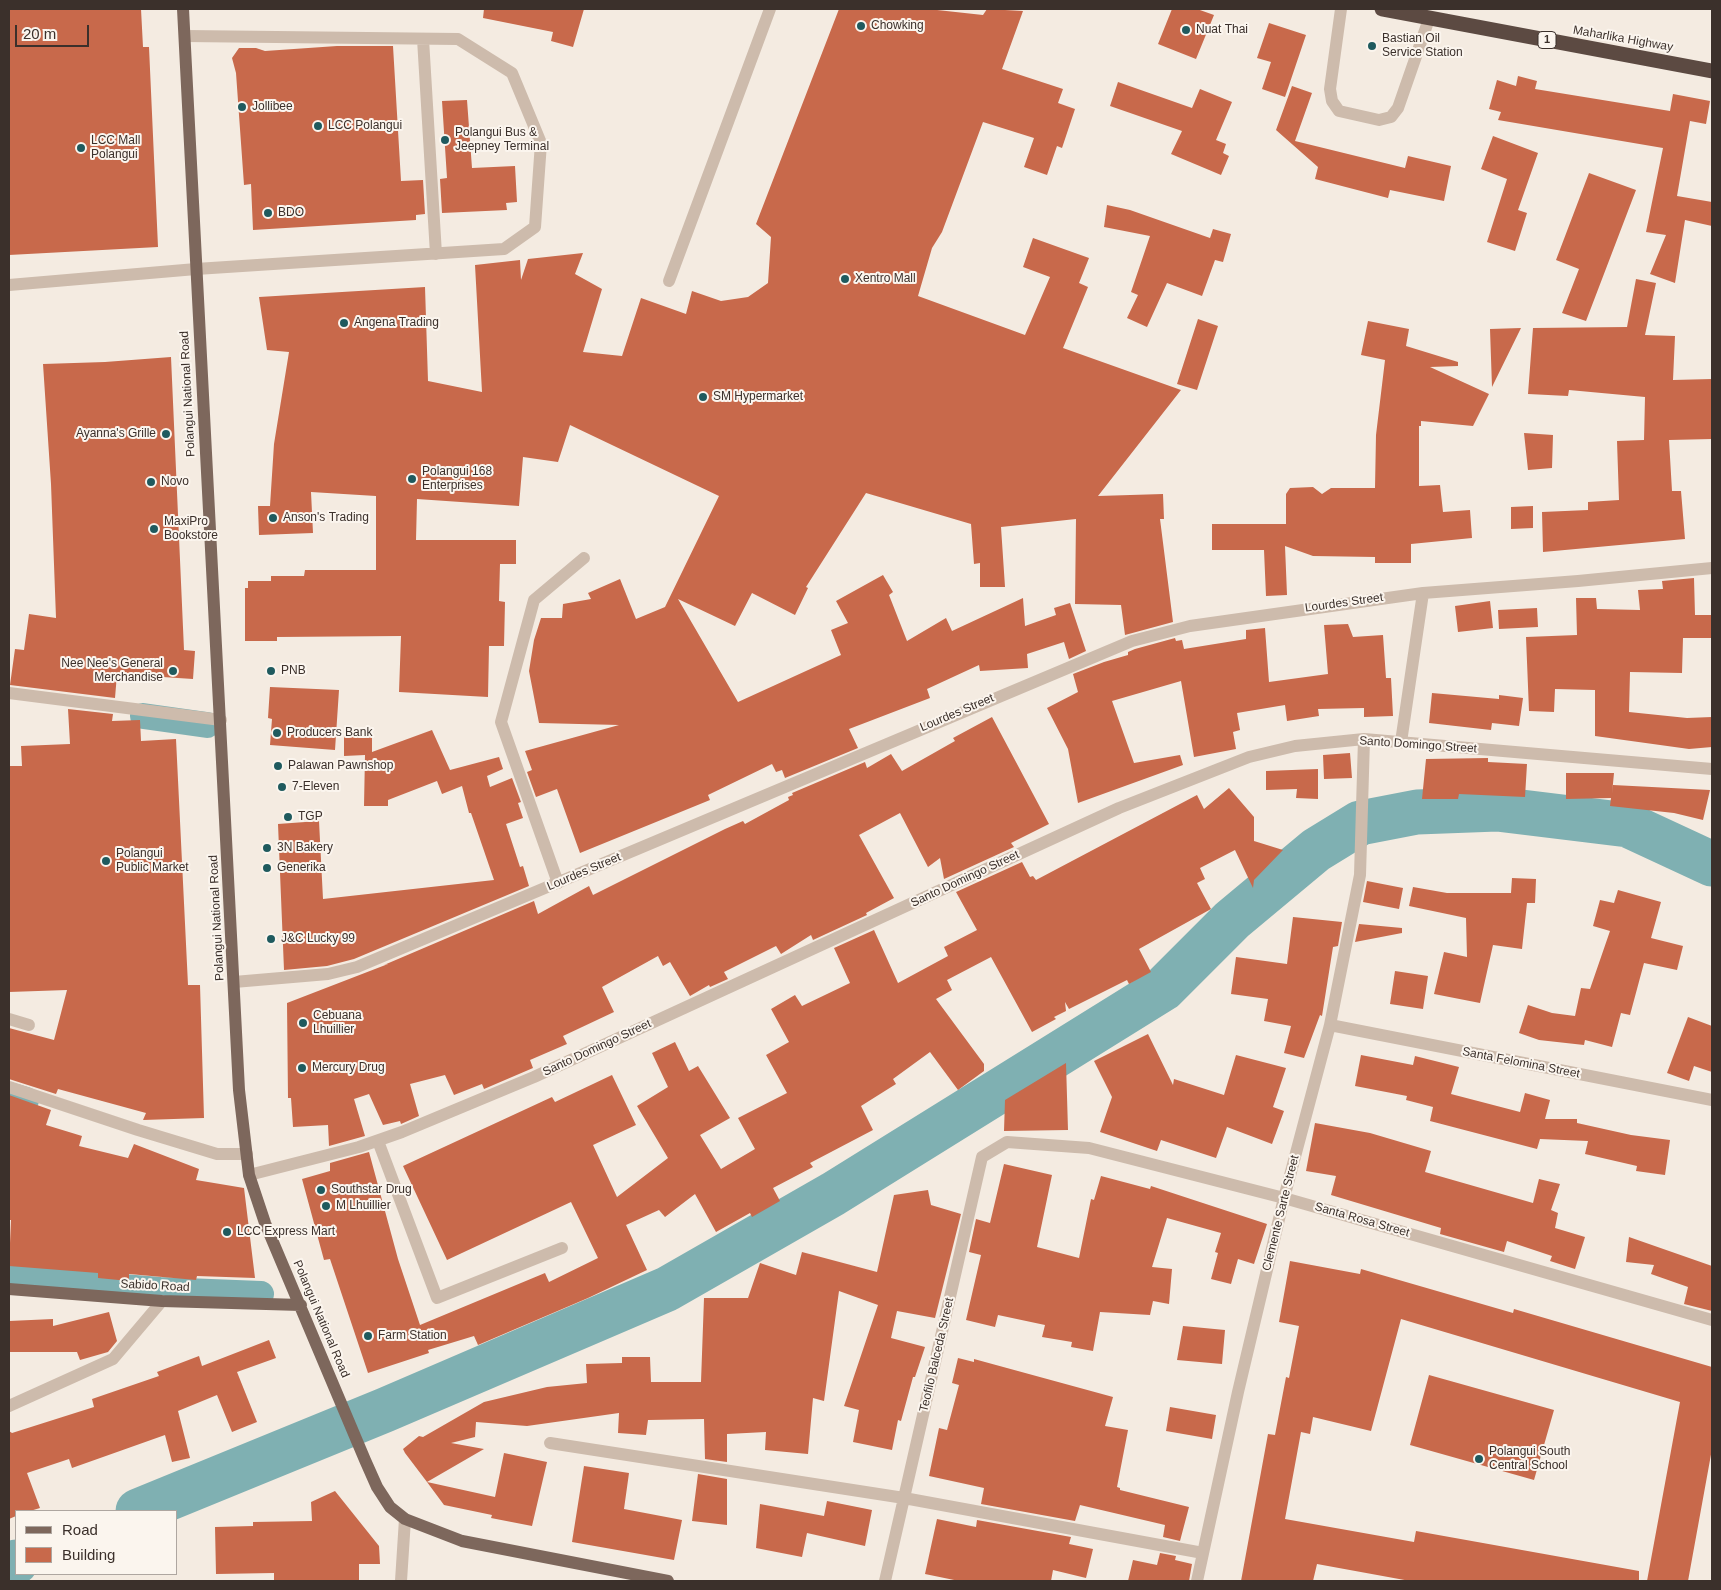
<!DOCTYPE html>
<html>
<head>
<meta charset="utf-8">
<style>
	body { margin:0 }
	#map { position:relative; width:1721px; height:1590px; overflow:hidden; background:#f4ebe1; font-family:Helvetica,sans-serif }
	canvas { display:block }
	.frame { position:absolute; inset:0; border:10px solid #3b302b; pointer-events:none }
	.legend { position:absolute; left:15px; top:1510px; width:162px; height:65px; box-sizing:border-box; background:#fbf5ee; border:1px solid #aea6a0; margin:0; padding:6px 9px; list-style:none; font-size:15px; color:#3b302b }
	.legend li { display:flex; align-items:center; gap:10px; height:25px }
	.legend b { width:25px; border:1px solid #aea6a0 }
	.scale { position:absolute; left:15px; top:25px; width:74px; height:22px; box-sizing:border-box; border:2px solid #3b302b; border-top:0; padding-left:6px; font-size:15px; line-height:18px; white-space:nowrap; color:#3b302b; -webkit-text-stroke:4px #fbf5ee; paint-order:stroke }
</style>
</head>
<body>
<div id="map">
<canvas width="1721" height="1590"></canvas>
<div class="frame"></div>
<ul class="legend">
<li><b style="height:6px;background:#7d675c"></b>Road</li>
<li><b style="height:14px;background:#c8694b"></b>Building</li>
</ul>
<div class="scale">20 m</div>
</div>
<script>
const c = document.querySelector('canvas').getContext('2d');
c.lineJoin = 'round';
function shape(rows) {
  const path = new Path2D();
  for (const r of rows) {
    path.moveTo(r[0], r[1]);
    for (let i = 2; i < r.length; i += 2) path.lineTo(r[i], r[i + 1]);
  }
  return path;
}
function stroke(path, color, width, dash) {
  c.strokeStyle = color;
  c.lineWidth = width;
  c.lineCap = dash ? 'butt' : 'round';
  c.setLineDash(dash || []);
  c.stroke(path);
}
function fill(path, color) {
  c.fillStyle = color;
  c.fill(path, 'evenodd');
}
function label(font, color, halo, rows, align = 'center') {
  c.font = font + ' Helvetica,sans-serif';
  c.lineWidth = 4;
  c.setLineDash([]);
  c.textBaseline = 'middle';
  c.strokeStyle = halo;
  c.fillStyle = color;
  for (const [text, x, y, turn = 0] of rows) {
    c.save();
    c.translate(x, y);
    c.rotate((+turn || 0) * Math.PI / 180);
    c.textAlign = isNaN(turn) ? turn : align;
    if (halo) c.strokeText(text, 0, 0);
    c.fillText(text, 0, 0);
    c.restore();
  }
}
const canal = shape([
	[143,716,207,725],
	[9,1095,26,1100],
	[9,1278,160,1290,261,1294]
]);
const river = shape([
	[138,1511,385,1410,667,1289,833,1194,1163,989,1232,920,1316,850,1360,823,1417,812,1497,809,1628,825,1712,864],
	[9,1565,16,1562]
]);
const building = shape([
	[9,9,141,9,143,47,149,47,158,247,9,255],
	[484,9,584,9,573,47,551,41,553,32,483,18],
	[839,9,928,9,983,15,987,9,1023,11,1002,69,1063,89,1058,103,1075,109,1062,148,1057,146,1047,175,1024,167,1034,138,983,122,942,232,932,248,918,296,1025,335,1050,277,1023,267,1033,238,1089,258,1079,283,1088,287,1063,348,1181,390,1098,496,1163,494,1164,519,1160,519,1173,622,1125,635,1121,605,1075,604,1076,519,1001,527,1005,587,980,587,980,563,974,564,971,524,866,493,806,587,808,588,795,615,752,593,735,626,678,599,738,702,841,655,831,630,848,623,836,601,883,575,893,592,889,595,907,641,946,618,952,631,1023,598,1025,626,1056,615,1054,608,1070,603,1086,651,1069,659,1064,642,1027,654,1028,668,980,671,979,665,927,689,930,698,849,729,858,748,785,778,782,770,776,772,772,764,708,795,710,800,580,853,557,789,536,797,527,772,532,770,525,751,619,725,539,723,529,671,534,640,541,618,562,618,563,604,591,599,588,593,620,579,636,619,665,607,719,496,570,425,558,462,523,457,519,506,417,499,416,540,516,540,516,564,500,564,499,601,505,602,504,646,489,646,488,697,399,692,401,636,277,637,277,641,245,641,245,588,248,588,248,581,271,581,271,576,304,576,305,570,376,570,376,496,311,492,313,533,259,535,258,506,270,506,274,444,289,352,267,350,259,297,425,287,428,381,482,392,475,265,520,260,521,280,528,259,583,253,575,274,602,289,583,352,622,356,641,298,686,314,692,291,721,301,748,297,768,283,771,237,756,224],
	[1172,9,1197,9,1214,15,1196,59,1158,44],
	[1269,23,1306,35,1285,97,1262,89,1271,62,1257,58],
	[337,46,393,46,401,181,423,180,425,214,416,215,416,220,253,230,251,184,244,185,236,73,232,58,239,48,256,48,265,51],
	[1518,76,1537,81,1535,89,1670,111,1673,94,1710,101,1706,124,1690,121,1677,196,1712,202,1712,226,1685,220,1675,283,1650,274,1666,235,1646,232,1663,148,1498,120,1501,112,1489,109,1497,80,1516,86],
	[1118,82,1192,108,1200,89,1232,102,1216,140,1226,144,1223,153,1229,156,1221,175,1171,154,1182,131,1110,106],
	[1292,86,1312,93,1295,141,1405,168,1408,156,1451,166,1444,201,1390,190,1388,198,1315,179,1318,167,1276,130],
	[467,100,472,168,515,166,517,202,506,203,507,210,442,213,440,179,447,178,442,101],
	[1493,136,1538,153,1518,210,1527,213,1515,251,1487,242,1507,179,1481,169],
	[1589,173,1636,190,1586,321,1562,313,1579,269,1556,260],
	[1107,205,1130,210,1210,238,1213,229,1231,234,1223,262,1215,260,1202,296,1167,283,1147,327,1127,318,1138,295,1131,292,1150,236,1104,227],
	[1636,279,1656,283,1645,335,1675,336,1673,380,1712,379,1712,439,1669,440,1672,491,1681,491,1685,539,1543,552,1542,512,1588,510,1588,502,1619,500,1617,441,1644,440,1645,397,1569,390,1568,396,1528,394,1533,328,1627,327],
	[1198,319,1218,326,1197,390,1177,384],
	[1368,321,1409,329,1406,346,1458,362,1458,366,1430,367,1489,394,1473,426,1421,421,1421,426,1419,426,1419,486,1440,485,1443,512,1470,510,1472,538,1411,544,1411,563,1375,563,1375,557,1313,556,1285,546,1287,595,1266,596,1264,550,1212,550,1212,524,1286,524,1286,494,1290,488,1313,487,1322,494,1331,488,1375,488,1376,435,1385,360,1361,355],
	[1521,328,1492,387,1490,329],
	[171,357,184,650,195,651,193,679,117,674,115,698,10,685,15,649,24,650,29,614,56,618,51,484,43,364,105,362],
	[1524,433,1553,435,1552,468,1528,470],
	[1533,506,1533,528,1511,529,1511,507],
	[1694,578,1695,615,1711,615,1711,638,1683,638,1682,673,1630,672,1629,712,1687,718,1712,717,1712,747,1689,749,1595,736,1595,690,1555,689,1554,712,1529,711,1526,637,1577,635,1576,598,1596,598,1597,609,1640,610,1638,590,1663,589,1662,581],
	[1490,601,1493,628,1458,632,1455,606],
	[1537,608,1538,627,1499,629,1498,610],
	[1348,624,1353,637,1383,635,1386,678,1391,678,1393,716,1364,717,1364,708,1318,709,1319,716,1287,721,1285,705,1237,713,1240,730,1233,732,1236,749,1194,757,1181,681,1112,701,1134,763,1180,755,1183,765,1078,803,1068,749,1047,708,1078,692,1073,674,1104,662,1128,655,1128,652,1135,649,1175,638,1176,641,1182,640,1184,649,1246,639,1246,630,1265,628,1269,682,1328,674,1324,625],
	[270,687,339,690,335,750,270,745,272,719,268,718],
	[1432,693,1499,699,1499,695,1523,698,1519,726,1492,723,1491,730,1429,723],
	[68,709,113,714,112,721,140,720,141,741,176,739,188,985,200,985,204,1118,143,1120,146,1113,58,1089,56,1094,9,1079,9,1028,54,1040,67,990,9,992,9,766,22,766,21,746,70,744],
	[992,717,1049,824,1011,843,1014,847,944,879,940,858,928,867,900,813,859,835,894,898,866,913,867,915,813,940,811,935,781,954,776,946,724,972,728,979,710,987,709,985,690,996,670,962,663,966,658,956,602,987,614,1012,563,1036,567,1044,530,1060,533,1068,484,1089,482,1084,454,1095,445,1075,410,1084,419,1116,401,1124,400,1121,383,1125,369,1094,354,1099,365,1136,329,1146,328,1125,293,1127,291,1098,288,1098,287,1003,388,964,384,965,534,901,538,914,589,886,593,895,725,829,743,821,745,824,789,800,788,797,793,795,792,793,865,762,867,768,891,754,902,771,955,741,953,738],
	[432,730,450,770,499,757,503,769,487,776,490,787,512,778,521,802,518,803,523,818,506,824,520,867,523,866,529,886,354,959,327,966,284,970,278,824,319,821,323,899,494,880,471,813,469,813,462,786,442,794,437,781,388,800,388,806,364,806,365,755,344,756,344,735,372,734,372,752],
	[1350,753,1352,778,1324,779,1323,755],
	[1488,758,1488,762,1527,764,1525,797,1459,794,1458,799,1422,799,1426,759],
	[1318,769,1318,799,1296,798,1297,789,1266,790,1266,771],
	[1566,773,1614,773,1612,794,1613,785,1710,790,1703,820,1674,813,1610,806,1611,798,1566,799],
	[1229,788,1254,817,1254,841,1283,850,1254,880,1253,888,1235,850,1200,868,1205,879,1197,883,1211,909,1139,949,1151,972,1129,984,1127,980,1069,1009,1065,1002,1066,1011,1054,1017,1056,1019,1032,1032,991,957,947,980,952,990,936,999,984,1064,984,1071,958,1090,930,1052,893,1079,896,1084,861,1106,873,1130,810,1163,813,1167,773,1188,780,1201,752,1217,750,1213,716,1232,695,1194,665,1217,659,1210,626,1225,647,1270,588,1298,478,1345,474,1336,428,1350,429,1353,368,1373,330,1259,324,1260,302,1179,330,1171,330,1163,369,1152,398,1259,420,1325,545,1273,549,1282,598,1258,571,1202,447,1260,403,1166,552,1097,555,1102,612,1075,636,1125,593,1145,617,1197,668,1158,637,1106,668,1087,652,1053,675,1042,689,1071,698,1066,730,1118,700,1135,721,1169,755,1149,738,1118,787,1093,766,1055,789,1042,771,1009,795,995,802,1006,850,983,834,948,874,930,898,983,948,956,944,947,977,930,956,892,1022,862,1030,877,1033,876,1036,880,1197,795,1204,809],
	[1512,878,1536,879,1535,903,1527,903,1522,949,1493,945,1480,1003,1434,994,1444,952,1467,957,1466,918,1409,906,1413,887,1447,893,1511,893],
	[1367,881,1403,888,1399,909,1363,902],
	[1618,890,1661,902,1651,938,1683,946,1677,970,1644,963,1630,1015,1621,1013,1612,1047,1585,1040,1584,1045,1539,1040,1519,1033,1528,1005,1552,1013,1575,1016,1581,988,1590,989,1610,931,1593,926,1600,900,1614,903],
	[1293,917,1342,922,1338,946,1333,947,1322,1016,1320,1015,1304,1058,1284,1053,1291,1026,1264,1021,1268,999,1231,994,1236,957,1287,964],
	[1359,924,1402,928,1402,933,1355,942],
	[1395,971,1428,976,1423,1009,1390,1004],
	[1688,1017,1712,1026,1712,1072,1694,1066,1689,1081,1667,1073],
	[1148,1034,1173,1085,1174,1079,1224,1095,1236,1055,1286,1068,1273,1107,1284,1111,1272,1144,1227,1127,1216,1158,1161,1140,1157,1151,1100,1132,1112,1097,1094,1061],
	[1361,1055,1413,1065,1415,1056,1459,1067,1451,1094,1520,1112,1525,1093,1550,1100,1545,1119,1577,1119,1577,1123,1631,1135,1670,1140,1665,1175,1636,1171,1637,1166,1585,1154,1588,1141,1540,1139,1537,1149,1430,1121,1433,1107,1406,1100,1407,1096,1355,1086],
	[1066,1063,1068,1130,1004,1131,1005,1100],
	[9,1095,51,1110,46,1125,82,1136,79,1146,128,1158,134,1144,199,1169,196,1180,244,1188,255,1278,197,1276,196,1280,129,1274,129,1281,98,1278,98,1273,9,1266,11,1220,9,1220],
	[1315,1123,1370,1133,1431,1151,1425,1172,1533,1203,1539,1179,1560,1184,1551,1210,1558,1213,1555,1228,1585,1237,1575,1269,1550,1261,1552,1256,1507,1241,1504,1252,1440,1234,1441,1228,1331,1195,1336,1176,1306,1171],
	[1004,1164,1052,1175,1037,1247,1079,1258,1091,1199,1094,1200,1101,1176,1150,1189,1151,1186,1267,1224,1254,1264,1238,1259,1231,1284,1211,1279,1218,1253,1215,1252,1221,1233,1167,1218,1152,1267,1172,1269,1169,1304,1153,1301,1150,1315,1100,1312,1093,1351,1071,1347,1072,1342,1042,1337,1045,1325,998,1315,995,1327,966,1320,981,1255,969,1252,976,1219,990,1223],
	[928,1190,931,1205,961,1214,935,1318,897,1311,891,1338,925,1347,915,1377,913,1377,901,1421,898,1420,892,1450,853,1442,859,1410,844,1406,878,1305,839,1291,824,1401,813,1398,808,1454,765,1450,766,1432,727,1434,727,1462,705,1459,704,1419,648,1420,646,1435,618,1433,619,1413,527,1426,476,1422,475,1437,451,1443,484,1449,427,1482,405,1453,403,1449,419,1436,423,1437,484,1402,547,1387,587,1383,586,1364,622,1363,622,1357,650,1357,651,1382,701,1382,704,1298,748,1298,760,1263,796,1275,802,1252,877,1272,894,1195],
	[1629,1237,1712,1266,1712,1311,1684,1304,1688,1287,1651,1274,1654,1265,1626,1262],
	[1290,1261,1360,1274,1361,1269,1513,1313,1514,1309,1712,1367,1712,1449,1688,1581,1647,1581,1680,1402,1401,1319,1371,1431,1313,1417,1310,1434,1301,1432,1285,1519,1414,1542,1416,1531,1639,1571,1639,1581,1410,1581,1317,1564,1313,1581,1241,1581,1268,1434,1275,1435,1286,1377,1289,1378,1299,1326,1279,1322],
	[109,1312,117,1341,108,1352,80,1360,77,1352,9,1352,9,1321,53,1319,53,1326],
	[1183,1326,1225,1330,1222,1364,1177,1360],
	[269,1340,276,1358,237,1372,257,1422,232,1432,217,1395,178,1411,190,1458,172,1462,165,1435,72,1468,69,1459,27,1473,40,1508,30,1511,16,1511,16,1516,9,1519,9,1431,12,1433,94,1407,92,1399,159,1376,157,1372,199,1356,202,1366],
	[958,1358,974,1362,974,1359,1113,1397,1105,1426,1128,1430,1117,1487,1120,1488,1120,1490,1189,1507,1180,1541,1163,1537,1165,1525,1080,1505,1075,1521,981,1504,984,1488,929,1476,939,1428,947,1430,959,1385,952,1383],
	[1429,1375,1554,1410,1534,1480,1410,1445],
	[1170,1407,1216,1415,1212,1439,1166,1431],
	[504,1453,547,1462,532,1526,491,1518,492,1515,444,1505,427,1482,495,1497],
	[584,1466,629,1473,624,1509,682,1520,674,1560,572,1542],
	[698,1474,727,1479,727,1525,692,1521],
	[335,1491,379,1546,380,1564,359,1564,359,1581,274,1581,274,1573,216,1574,215,1527,253,1526,253,1522,312,1521,311,1502],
	[827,1501,872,1510,865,1546,807,1533,802,1557,756,1548,760,1504,824,1516],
	[937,1519,976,1527,977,1520,1071,1537,1069,1544,1093,1549,1086,1578,1053,1570,1051,1581,959,1581,925,1574],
	[1160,1553,1176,1556,1175,1560,1192,1564,1189,1581,1128,1581,1133,1560,1157,1565]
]);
const minor = shape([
	[1341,9,1330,89,1332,101,1339,111,1379,120,1391,117,1398,108,1429,19],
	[423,39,436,254],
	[669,281,770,9],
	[9,285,196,269,504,249,535,227,541,143,512,73,458,39,185,36],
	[9,693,221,720],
	[1401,742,1423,593],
	[558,883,501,722,534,600,584,558],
	[234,982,328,974,357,967,1132,641,1190,626,1423,593,1578,581,1712,568],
	[9,1019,29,1025],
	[1330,1025,1712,1100],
	[9,1087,138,1130,217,1154,247,1154],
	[378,1141,437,1298,562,1248],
	[249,1175,359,1147,402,1132,534,1077,1119,808,1249,757,1295,746,1364,739,1712,769],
	[9,1406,113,1359,162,1301],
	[550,1443,904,1498,1203,1553],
	[401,1581,405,1519],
	[885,1581,982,1157,1007,1142,1089,1148,1284,1198,1712,1320],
	[1197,1581,1238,1392,1284,1198,1330,1025,1360,875,1364,739]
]);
const major = shape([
	[183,9,239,1090,249,1175,265,1223,365,1460,377,1487,390,1507,405,1519,462,1541,668,1581],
	[9,1289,162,1301,301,1305]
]);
const highway = shape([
	[1382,9,1712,71]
]);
const markers = [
	[861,26,5,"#1f5a5e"],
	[1186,30,5,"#1f5a5e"],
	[1372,46,5,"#1f5a5e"],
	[242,107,5,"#1f5a5e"],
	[318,126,5,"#1f5a5e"],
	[445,140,5,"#1f5a5e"],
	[81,148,5,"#1f5a5e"],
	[268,213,5,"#1f5a5e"],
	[845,279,5,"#1f5a5e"],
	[344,323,5,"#1f5a5e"],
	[703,397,5,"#1f5a5e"],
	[166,434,5,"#1f5a5e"],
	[412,479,5,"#1f5a5e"],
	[151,482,5,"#1f5a5e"],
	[273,518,5,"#1f5a5e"],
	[154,529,5,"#1f5a5e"],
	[173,671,5,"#1f5a5e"],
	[271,671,5,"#1f5a5e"],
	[277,733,5,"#1f5a5e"],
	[278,766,5,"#1f5a5e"],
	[282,787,5,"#1f5a5e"],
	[288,817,5,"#1f5a5e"],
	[267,848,5,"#1f5a5e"],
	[106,861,5,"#1f5a5e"],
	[267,868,5,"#1f5a5e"],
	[271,939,5,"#1f5a5e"],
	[303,1023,5,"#1f5a5e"],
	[302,1068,5,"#1f5a5e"],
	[321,1190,5,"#1f5a5e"],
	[326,1206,5,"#1f5a5e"],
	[227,1232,5,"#1f5a5e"],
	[368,1336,5,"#1f5a5e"],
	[1479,1459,5,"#1f5a5e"]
];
const shields = [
	[1547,40,18]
];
const shieldNames = [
	["1",1547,40]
];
const poiNames = [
	["Chowking",871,26],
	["Nuat Thai",1196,30],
	["Bastian Oil",1382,39],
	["Service Station",1382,53],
	["Jollibee",252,107],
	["LCC Polangui",328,126],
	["Polangui Bus &",455,133],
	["Jeepney Terminal",455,147],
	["LCC Mall",91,141],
	["Polangui",91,155],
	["BDO",278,213],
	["Xentro Mall",855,279],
	["Angena Trading",354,323],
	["SM Hypermarket",713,397],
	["Ayanna's Grille",156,434,"right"],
	["Polangui 168",422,472],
	["Enterprises",422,486],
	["Novo",161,482],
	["Anson's Trading",283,518],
	["MaxiPro",164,522],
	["Bookstore",164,536],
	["Nee Nee's General",163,664,"right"],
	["Merchandise",163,678,"right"],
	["PNB",281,671],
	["Producers Bank",287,733],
	["Palawan Pawnshop",288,766],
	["7-Eleven",292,787],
	["TGP",298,817],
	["3N Bakery",277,848],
	["Polangui",116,854],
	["Public Market",116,868],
	["Generika",277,868],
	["J&C Lucky 99",281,939],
	["Cebuana",313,1016],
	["Lhuillier",313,1030],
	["Mercury Drug",312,1068],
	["Southstar Drug",331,1190],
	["M Lhuillier",336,1206],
	["LCC Express Mart",237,1232],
	["Farm Station",378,1336],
	["Polangui South",1489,1452],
	["Central School",1489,1466]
];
const streetNames = [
	["Maharlika Highway",1623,39,10],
	["Polangui National Road",188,394,-93],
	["Lourdes Street",1344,603,-8],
	["Lourdes Street",957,713,-23],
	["Santo Domingo Street",1418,745,4],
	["Lourdes Street",584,872,-23],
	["Santo Domingo Street",965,879,-25],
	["Polangui National Road",217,918,-93],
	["Santo Domingo Street",597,1048,-25],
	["Santa Felomina Street",1521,1063,11],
	["Clemente Sarte Street",1281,1213,-76],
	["Santa Rosa Street",1362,1220,16],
	["Sabido Road",155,1286,3],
	["Polangui National Road",321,1319,67],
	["Teofilo Balceda Street",937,1355,-77]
];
stroke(canal, '#7fb0b2', 26);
stroke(river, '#7fb0b2', 45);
fill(building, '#c8694b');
stroke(minor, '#cdbbac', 12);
stroke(major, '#7d675c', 12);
stroke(highway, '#5c4a42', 15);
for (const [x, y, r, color] of markers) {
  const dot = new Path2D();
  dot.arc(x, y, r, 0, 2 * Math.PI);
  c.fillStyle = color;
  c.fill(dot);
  stroke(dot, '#fbf5ee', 2);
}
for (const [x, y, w] of shields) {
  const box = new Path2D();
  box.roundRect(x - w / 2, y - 8.5, w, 17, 4);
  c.fillStyle = '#fbf5ee';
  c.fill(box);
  stroke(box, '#3b302b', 1);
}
label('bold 11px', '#3b302b', null, shieldNames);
label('12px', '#3b302b', '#fbf5ee', poiNames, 'left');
label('12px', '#3b302b', '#fbf5ee', streetNames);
</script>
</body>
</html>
